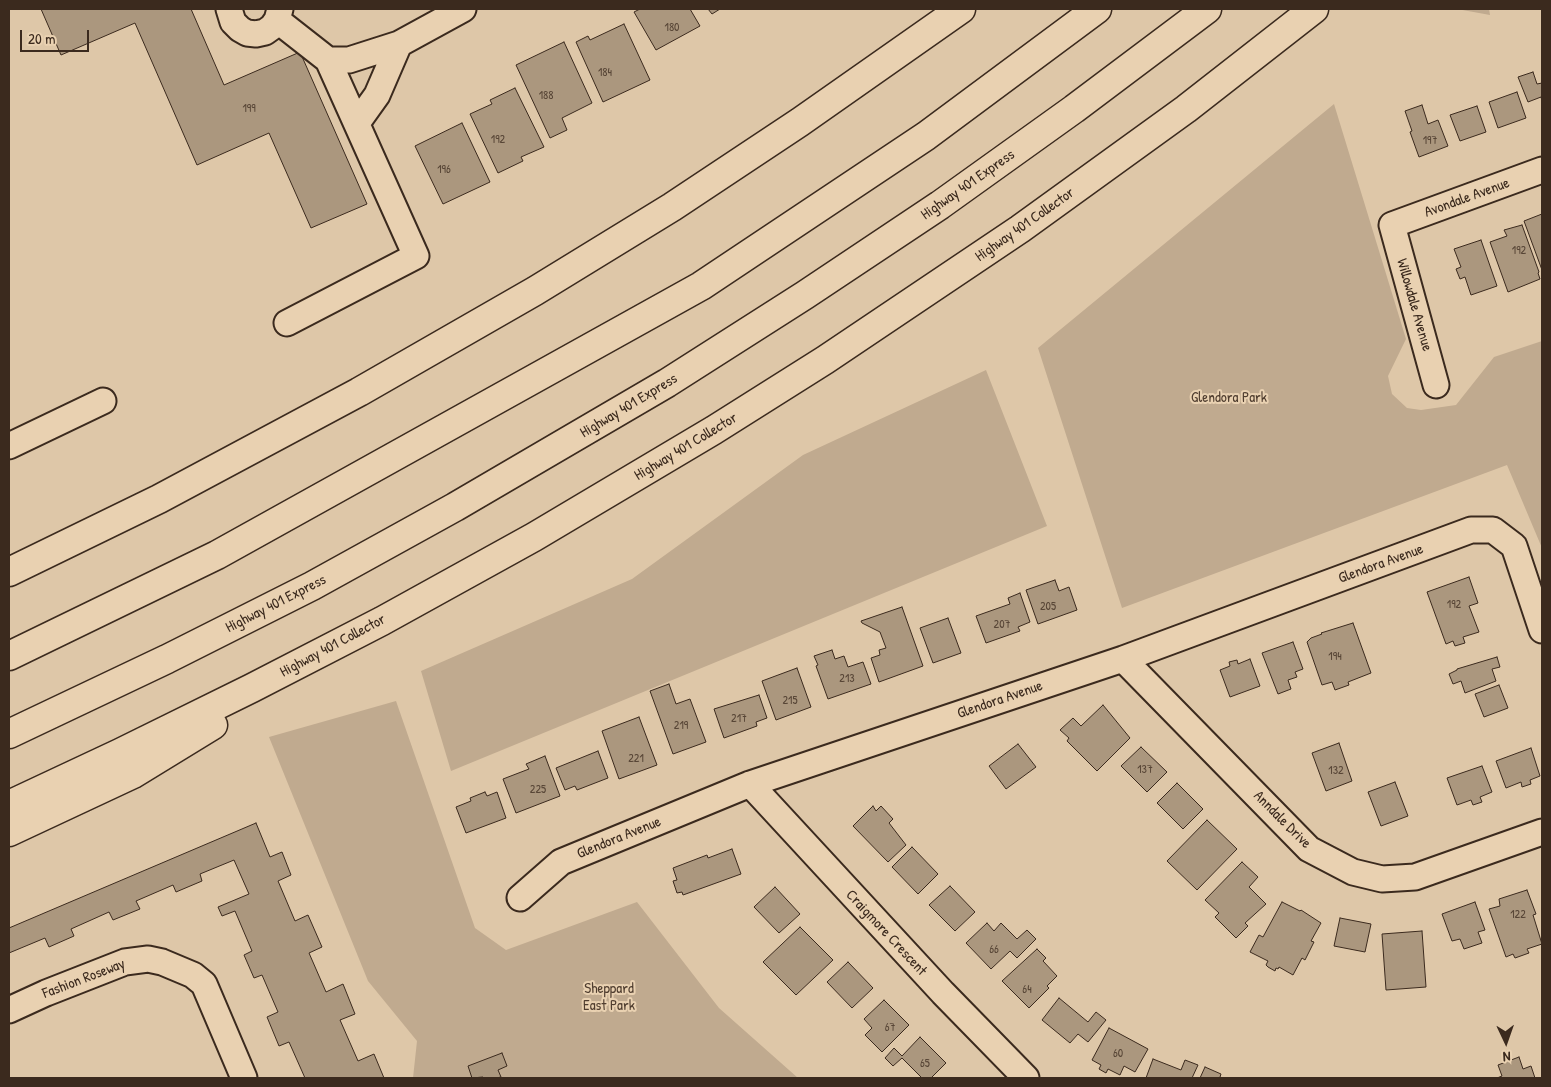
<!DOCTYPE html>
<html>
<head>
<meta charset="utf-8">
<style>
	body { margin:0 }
	#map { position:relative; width:1551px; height:1087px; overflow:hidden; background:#dec7a8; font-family:"Patrick Hand",sans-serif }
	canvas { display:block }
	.frame { position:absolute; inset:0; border:10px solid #3b2a1e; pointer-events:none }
	.north { position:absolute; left:1481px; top:1017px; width:50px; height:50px; -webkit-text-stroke:4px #e9d1b1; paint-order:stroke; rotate:177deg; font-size:14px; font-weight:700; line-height:20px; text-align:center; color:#3b2a1e }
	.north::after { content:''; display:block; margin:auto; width:18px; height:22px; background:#3b2a1e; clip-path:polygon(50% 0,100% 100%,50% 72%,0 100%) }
	.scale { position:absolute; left:20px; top:30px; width:69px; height:22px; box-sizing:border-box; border:2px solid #3b2a1e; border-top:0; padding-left:6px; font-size:15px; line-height:18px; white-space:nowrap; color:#3b2a1e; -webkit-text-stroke:4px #e9d1b1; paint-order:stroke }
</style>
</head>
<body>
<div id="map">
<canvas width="1551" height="1087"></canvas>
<div class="frame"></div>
<div class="north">N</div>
<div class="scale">20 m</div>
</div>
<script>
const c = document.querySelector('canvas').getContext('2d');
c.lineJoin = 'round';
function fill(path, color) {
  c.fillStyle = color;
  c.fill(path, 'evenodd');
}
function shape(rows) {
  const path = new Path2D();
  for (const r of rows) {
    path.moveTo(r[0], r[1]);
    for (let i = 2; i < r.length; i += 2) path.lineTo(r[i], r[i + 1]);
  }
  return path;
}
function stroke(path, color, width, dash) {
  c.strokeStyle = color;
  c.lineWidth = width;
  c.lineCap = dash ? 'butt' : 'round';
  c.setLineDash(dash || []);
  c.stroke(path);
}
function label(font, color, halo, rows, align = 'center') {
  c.font = font + ' "Patrick Hand",sans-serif';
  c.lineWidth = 4;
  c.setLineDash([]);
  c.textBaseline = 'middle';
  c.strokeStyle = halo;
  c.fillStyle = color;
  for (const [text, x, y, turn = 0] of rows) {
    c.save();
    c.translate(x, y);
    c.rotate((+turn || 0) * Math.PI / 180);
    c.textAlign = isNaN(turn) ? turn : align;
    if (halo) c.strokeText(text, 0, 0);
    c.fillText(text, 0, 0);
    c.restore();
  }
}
const green = shape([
	[1457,9,1489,9,1490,15],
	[1334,104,1406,339,1388,376,1392,394,1407,408,1421,410,1456,405,1494,357,1542,341,1542,548,1507,465,1122,608,1038,348],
	[986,370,1047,526,451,771,421,671,632,579,803,455],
	[396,701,475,928,506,950,637,902,719,1008,798,1078,413,1078,417,1041,368,981,269,737]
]);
const building = shape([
	[41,9,191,9,224,85,300,52,367,204,311,228,269,133,197,165,135,23,61,55,41,9],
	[640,9,690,9,700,26,656,50,634,12,640,9],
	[708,9,720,9,712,14,708,9],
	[624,24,650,80,603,102,576,42,588,36,590,40,624,24],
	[564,42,592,103,562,118,567,130,550,138,516,65,564,42],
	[1533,72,1537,84,1542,83,1542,101,1541,97,1528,102,1518,77,1533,72],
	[515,88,544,147,521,157,523,161,498,173,470,114,492,104,490,100,515,88],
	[1517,92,1526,118,1498,128,1489,102,1517,92],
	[1422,105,1428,124,1438,120,1448,146,1419,157,1410,132,1412,131,1405,111,1422,105],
	[1477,106,1486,132,1460,141,1450,115,1477,106],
	[462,123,490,182,443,204,415,146,462,123],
	[1542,214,1542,270,1524,221,1542,214],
	[1522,225,1539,272,1538,273,1540,279,1508,292,1490,242,1507,236,1504,230,1522,225],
	[1481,240,1497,286,1471,295,1465,277,1460,279,1456,269,1461,267,1454,249,1481,240],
	[1469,577,1478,603,1469,606,1479,632,1463,637,1465,643,1455,646,1453,641,1446,644,1427,592,1469,577],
	[1055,580,1059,591,1069,587,1077,610,1038,624,1026,590,1055,580],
	[1020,593,1030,622,1018,627,1020,631,986,643,976,616,1010,604,1008,598,1020,593],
	[902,607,923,666,879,682,871,658,880,655,879,650,886,648,880,632,862,623,861,621,902,607],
	[948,618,961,653,933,663,920,628,948,618],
	[1353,623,1371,673,1348,682,1349,685,1335,690,1332,682,1322,685,1307,642,1311,638,1322,634,1321,633,1353,623],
	[1293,642,1303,669,1295,672,1297,677,1288,680,1291,689,1278,694,1262,653,1293,642],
	[832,650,835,659,844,656,848,667,863,662,871,684,828,699,816,666,818,665,814,656,832,650],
	[1497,657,1500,667,1492,669,1496,681,1465,693,1461,681,1453,684,1449,674,1457,670,1457,669,1497,657],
	[1250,659,1260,686,1230,697,1220,670,1230,666,1229,662,1237,660,1238,664,1250,659],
	[797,668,811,707,776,720,762,681,797,668],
	[669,684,676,704,690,699,706,742,673,754,650,691,669,684],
	[1499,685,1508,708,1484,717,1475,694,1499,685],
	[759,695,767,718,756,722,757,726,724,738,714,709,759,695],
	[1103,705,1130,738,1097,771,1067,741,1069,738,1060,730,1073,718,1081,726,1103,705],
	[639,717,657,765,619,779,602,731,639,717],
	[1339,743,1352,781,1326,791,1312,753,1339,743],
	[1018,744,1036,767,1006,789,989,766,1018,744],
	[1141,747,1167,772,1147,792,1121,766,1141,747],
	[1531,748,1540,776,1530,780,1531,784,1522,787,1521,782,1506,788,1496,761,1531,748],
	[598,751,608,778,577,790,575,786,565,790,556,768,598,751],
	[545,756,560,796,516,813,503,779,529,769,526,764,545,756],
	[1482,766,1492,792,1480,797,1482,802,1473,805,1471,800,1457,805,1447,778,1482,766],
	[1395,782,1408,816,1381,826,1368,792,1395,782],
	[1177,783,1203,809,1183,829,1157,803,1177,783],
	[485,792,487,796,497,792,506,818,466,833,456,807,471,801,470,798,485,792],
	[873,806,876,811,881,806,893,819,889,823,906,845,888,862,853,826,873,806],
	[1207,820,1237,849,1197,890,1167,861,1207,820],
	[256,823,270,857,282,852,291,875,278,881,295,921,308,915,322,947,309,953,326,992,343,984,355,1014,340,1020,358,1061,374,1054,384,1078,305,1078,289,1042,279,1046,267,1017,278,1012,262,975,254,978,244,955,252,951,235,911,222,916,218,907,249,894,234,860,200,874,202,881,176,892,173,885,136,901,140,909,113,920,109,912,71,929,74,936,49,947,45,938,9,953,9,928,256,823],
	[912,847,938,874,918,894,892,867,912,847],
	[732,849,741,874,683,895,682,892,677,893,673,881,677,880,673,868,707,855,708,858,732,849],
	[1242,862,1258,877,1249,887,1266,904,1245,923,1248,926,1236,938,1215,917,1219,913,1205,900,1242,862],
	[950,886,975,912,955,931,929,905,950,886],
	[775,887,800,914,779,933,754,907,775,887],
	[1527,890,1536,914,1533,915,1542,944,1527,949,1529,953,1515,958,1513,954,1506,957,1489,909,1500,906,1499,899,1527,890],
	[1282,902,1300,911,1301,910,1321,923,1311,941,1314,942,1305,960,1302,958,1293,975,1279,967,1278,969,1276,968,1275,971,1268,967,1266,965,1268,961,1250,952,1259,935,1263,937,1282,902],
	[1475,902,1485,930,1478,932,1482,943,1464,949,1460,939,1452,941,1442,914,1475,902],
	[1340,918,1371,924,1365,952,1334,946,1340,918],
	[987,923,994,931,1001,923,1017,939,1027,930,1036,939,1017,958,1010,951,991,969,966,943,987,923],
	[800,927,833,960,796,995,763,962,800,927],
	[1422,931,1426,987,1386,990,1382,934,1422,931],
	[1037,949,1046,958,1043,961,1057,976,1047,986,1049,988,1029,1008,1002,981,1037,949],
	[848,962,873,988,852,1008,827,982,848,962],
	[1059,998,1088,1022,1096,1012,1106,1020,1088,1042,1078,1034,1070,1043,1042,1020,1059,998],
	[884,1000,909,1025,882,1052,865,1035,872,1028,864,1019,884,1000],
	[1109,1028,1148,1049,1135,1072,1124,1066,1120,1075,1108,1069,1106,1073,1099,1069,1101,1065,1092,1060,1109,1028],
	[920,1037,946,1063,931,1078,922,1078,902,1058,893,1066,885,1058,894,1048,902,1056,920,1037],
	[502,1053,507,1066,498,1070,501,1077,496,1078,484,1078,483,1077,472,1078,468,1066,502,1053],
	[1519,1057,1523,1069,1531,1066,1535,1078,1497,1078,1502,1076,1498,1065,1519,1057],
	[1153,1059,1181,1070,1185,1060,1198,1065,1192,1078,1146,1078,1153,1059],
	[1205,1067,1221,1074,1220,1077,1222,1078,1200,1078,1205,1067]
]);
const minor = shape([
	[229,9,233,22,240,29,247,33,256,34,265,32,272,27,277,20,280,9],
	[277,20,328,60,416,256,287,323],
	[328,60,349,60,399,44,463,9],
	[357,123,377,95,399,44],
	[1436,385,1392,225,1542,170],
	[9,446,103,401],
	[1123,659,1309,849,1353,872,1382,879,1415,877,1542,832],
	[750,784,943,993,1026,1078],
	[520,898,561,862,750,784,1123,659,1471,530,1493,530,1514,546,1542,630],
	[9,1010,46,993,125,962,148,959,162,962,193,975,204,984,244,1078]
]);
const highway = shape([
	[9,572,159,499,359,392,535,291,672,207,800,122,961,9],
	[9,656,217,555,701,286,926,136,1097,9],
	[9,734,167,659,312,586,455,507,667,383,805,295,940,205,1074,109,1207,9],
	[9,805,120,753,252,688,382,621,534,537,714,430,825,360,1020,229,1186,109,1314,9],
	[9,832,133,774,213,725]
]);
const numberNames = [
	["180",672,28],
	["184",605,73],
	["188",546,96],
	["199",249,109],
	["192",498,140],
	["197",1430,141],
	["196",444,170],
	["192",1519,251],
	["192",1454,605],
	["205",1048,607],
	["207",1002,625],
	["194",1335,657],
	["213",847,679],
	["215",790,701],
	["217",739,719],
	["219",681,726],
	["221",636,759],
	["137",1145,770],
	["132",1336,771],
	["225",538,790],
	["122",1518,915],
	["66",994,950],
	["64",1027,990],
	["67",890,1028],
	["60",1118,1054],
	["65",925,1064]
];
const streetNames = [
	["Highway 401 Express",968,185,-35],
	["Avondale Avenue",1467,198,-20],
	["Highway 401 Collector",1025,225,-35],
	["Willowdale Avenue",1414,305,74],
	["Highway 401 Express",629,406,-31],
	["Highway 401 Collector",686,447,-31],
	["Glendora Avenue",1381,564,-20],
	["Highway 401 Express",276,604,-27],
	["Highway 401 Collector",333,646,-28],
	["Glendora Avenue",1000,700,-19],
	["Anndale Drive",1282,820,45],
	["Glendora Avenue",619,838,-22],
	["Craigmore Crescent",886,933,47],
	["Fashion Roseway",84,979,-21]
];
const parkNames = [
	["Glendora Park",1229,398],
	["Sheppard",609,989],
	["East Park",609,1006]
];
fill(green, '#c0aa8f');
fill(building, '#ab977e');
stroke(building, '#3b2a1e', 1);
stroke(minor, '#3b2a1e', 29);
stroke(highway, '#3b2a1e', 31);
stroke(minor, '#e9d1b1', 25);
stroke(highway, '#e9d1b1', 28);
label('12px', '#574536', null, numberNames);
label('15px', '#3b2a1e', '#e9d1b1', streetNames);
label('15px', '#4f3d2f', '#e9d1b1', parkNames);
</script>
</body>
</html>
